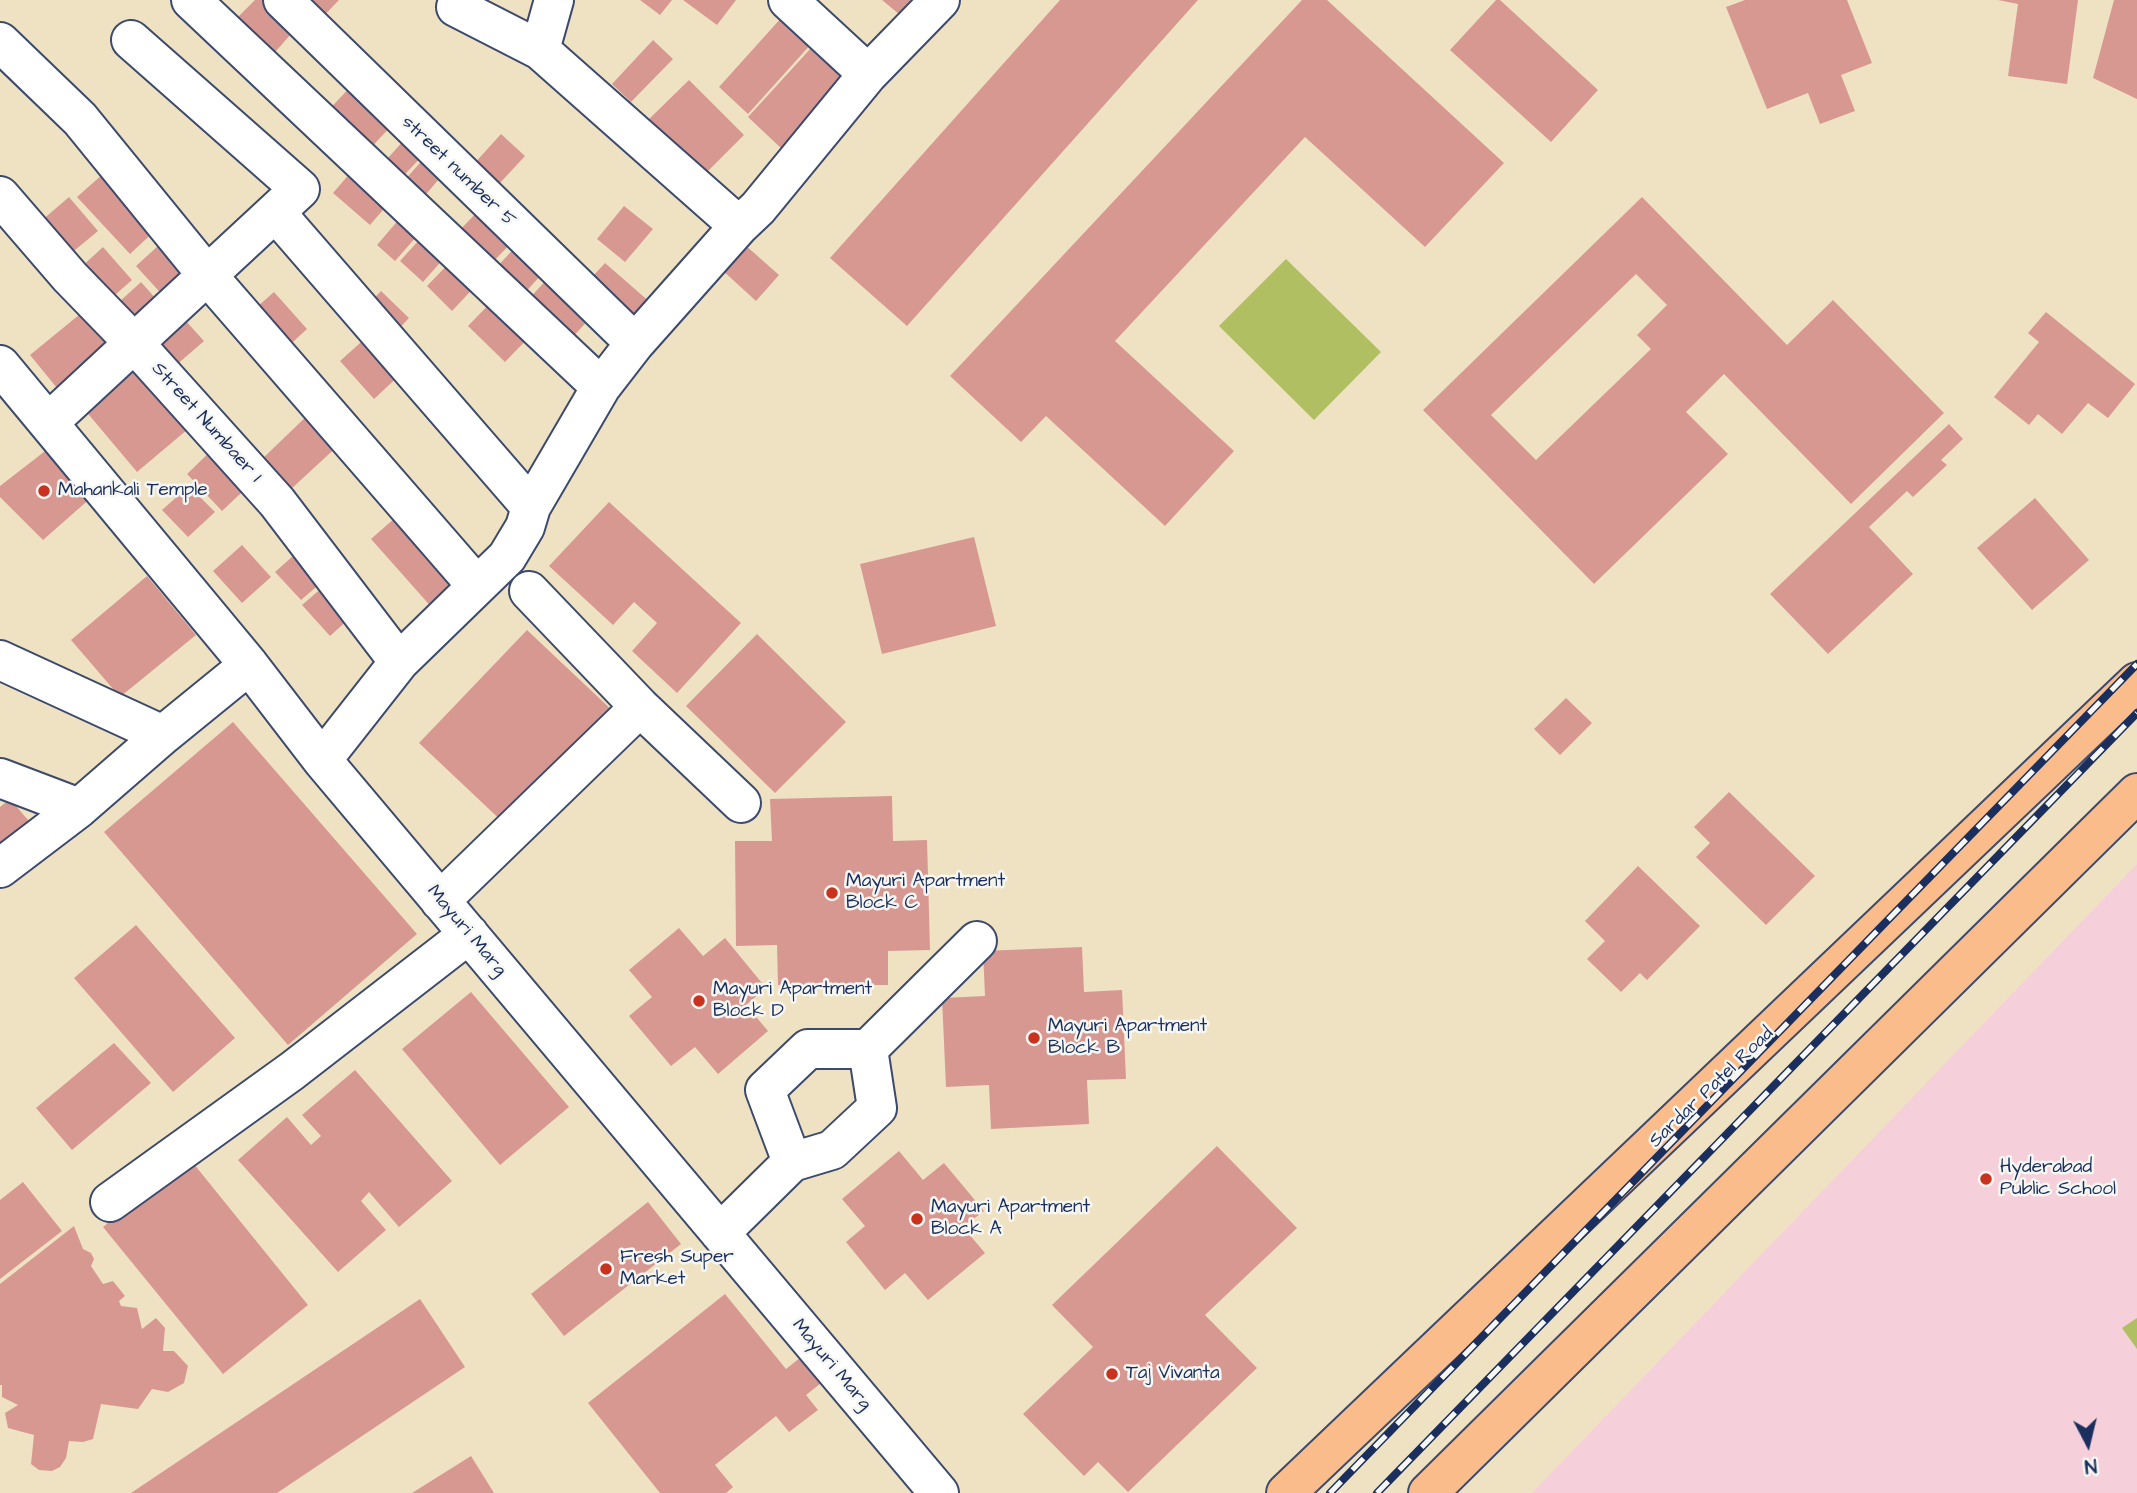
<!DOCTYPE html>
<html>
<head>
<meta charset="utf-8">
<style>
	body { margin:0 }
	#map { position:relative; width:2137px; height:1493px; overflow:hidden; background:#efe2c3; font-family:"Architects Daughter",sans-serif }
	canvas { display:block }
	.north { position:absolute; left:2053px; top:1409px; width:70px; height:70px; -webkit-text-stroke:5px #f6f6f2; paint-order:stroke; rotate:173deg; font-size:19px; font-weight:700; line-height:28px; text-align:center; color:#1b2f5e }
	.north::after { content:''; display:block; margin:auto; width:24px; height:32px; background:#1b2f5e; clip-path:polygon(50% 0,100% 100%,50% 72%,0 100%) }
</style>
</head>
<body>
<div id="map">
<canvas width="2137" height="1493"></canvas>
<div class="north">N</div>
</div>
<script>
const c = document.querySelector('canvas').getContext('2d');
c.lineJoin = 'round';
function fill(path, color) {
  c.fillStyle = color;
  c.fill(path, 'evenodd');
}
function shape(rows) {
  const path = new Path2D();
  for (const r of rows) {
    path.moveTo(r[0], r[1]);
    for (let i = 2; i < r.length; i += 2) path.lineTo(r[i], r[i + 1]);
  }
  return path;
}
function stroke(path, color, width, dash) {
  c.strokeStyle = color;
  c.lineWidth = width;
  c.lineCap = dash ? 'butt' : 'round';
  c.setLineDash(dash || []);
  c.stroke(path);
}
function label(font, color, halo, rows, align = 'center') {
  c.font = font + ' "Architects Daughter",sans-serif';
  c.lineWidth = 5;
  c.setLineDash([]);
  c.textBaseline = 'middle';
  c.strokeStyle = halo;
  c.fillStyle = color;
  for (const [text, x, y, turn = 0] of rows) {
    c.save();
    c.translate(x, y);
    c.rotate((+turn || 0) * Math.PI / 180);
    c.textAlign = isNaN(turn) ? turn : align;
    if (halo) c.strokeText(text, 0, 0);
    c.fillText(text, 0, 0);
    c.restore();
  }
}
const built = shape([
	[2137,864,2137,1493,1532,1493]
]);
const green = shape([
	[1286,259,1381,352,1314,420,1219,326],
	[2137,1318,2137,1349,2122,1328]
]);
const building = shape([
	[255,0,274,0,298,26,269,59,231,24],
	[289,0,339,0,315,25],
	[640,0,672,0,660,15],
	[683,0,736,0,717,25],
	[882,0,921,0,905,19],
	[1060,0,1198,0,907,326,830,258],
	[1302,0,1327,0,1504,163,1425,247,1305,137,1115,341,1234,451,1165,526,1046,416,1021,442,950,376],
	[1496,0,1500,0,1598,90,1551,142,1450,50],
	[1745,0,1847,0,1872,63,1841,75,1855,111,1820,124,1808,93,1767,109,1726,7],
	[1998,0,2078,0,2067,84,2008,76,2018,4],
	[2114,0,2137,0,2137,99,2093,78],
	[791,7,821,33,748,114,719,87],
	[822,36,858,70,783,150,748,117],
	[653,40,673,59,631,102,612,84],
	[689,80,744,135,701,178,645,123],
	[355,82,396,121,363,156,322,117],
	[501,134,525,156,487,197,463,176],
	[406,138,424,154,394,186,377,170],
	[426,156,445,172,415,207,396,190],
	[113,165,162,224,130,254,77,197],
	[357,165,395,196,370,225,333,193],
	[69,197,98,231,69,255,41,221],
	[1642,197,1787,345,1833,300,1944,413,1851,504,1724,374,1686,412,1728,454,1594,584,1423,410],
	[1636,274,1667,305,1637,335,1651,349,1536,460,1491,415],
	[483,206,517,237,488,267,454,236],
	[624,206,653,229,625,262,597,239],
	[407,210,425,227,395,261,377,245],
	[429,229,452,249,423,282,400,261],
	[169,236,201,270,168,301,136,266],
	[522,240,550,265,522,296,494,270],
	[744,244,779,275,756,301,721,269],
	[103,247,132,280,107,302,78,270],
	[456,256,481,280,452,311,427,286],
	[605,263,659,310,634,337,581,289],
	[551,275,593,315,568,342,525,303],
	[141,282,165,309,132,338,108,312],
	[381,291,409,318,392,336,364,309],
	[274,292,307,329,283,351,249,314],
	[498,295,535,331,505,362,468,326],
	[174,308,204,341,174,367,144,335],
	[85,310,122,352,66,399,30,355],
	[2046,312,2135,384,2108,418,2088,403,2062,434,2038,414,2029,425,1994,397,2039,342,2028,333],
	[369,335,403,372,374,399,340,361],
	[137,355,194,424,137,472,79,403],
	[312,411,342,442,290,490,261,460],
	[1949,424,1963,439,1941,460,1947,465,1913,497,1907,491,1869,527,1913,574,1828,654,1770,594],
	[219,443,255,480,222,511,187,474],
	[49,448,93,496,43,540,0,497,0,486],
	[189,486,215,512,188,537,162,510],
	[2035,498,2089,560,2032,610,1977,548],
	[609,502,741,623,677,693,632,651,657,623,634,602,613,625,549,566],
	[404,510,467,581,434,610,371,539],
	[974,537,996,626,882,654,860,564],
	[242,545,271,577,242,603,213,571],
	[303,547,329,576,301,600,275,572],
	[147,576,196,635,120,697,71,640],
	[331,580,359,610,330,636,302,605],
	[527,630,616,714,508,827,419,743],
	[757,634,846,722,775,793,686,706],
	[1566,698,1592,723,1560,755,1534,729],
	[233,722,417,934,288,1045,104,832],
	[1729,792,1815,876,1766,925,1696,857,1710,843,1694,827],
	[892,796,893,841,927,840,930,950,888,951,888,985,778,985,777,945,736,946,735,841,772,841,770,799],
	[10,799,34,827,0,857,0,807],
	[1638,866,1700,926,1647,980,1640,973,1621,992,1587,959,1605,941,1585,921],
	[136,925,235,1038,173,1092,74,978],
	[679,928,703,956,725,938,766,988,746,1005,768,1031,718,1074,695,1047,671,1066,629,1016,652,997,629,970],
	[1082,947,1084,992,1122,990,1126,1079,1087,1080,1089,1124,991,1129,989,1085,946,1087,942,998,985,996,983,951],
	[471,992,569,1107,500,1165,402,1049],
	[114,1043,151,1083,72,1150,36,1108],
	[355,1070,452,1181,399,1227,369,1192,361,1201,386,1230,338,1272,238,1160,287,1117,311,1145,321,1136,302,1115],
	[1217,1146,1297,1228,1205,1315,1257,1368,1128,1492,1098,1462,1084,1476,1023,1414,1093,1347,1052,1305],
	[899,1151,923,1180,944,1163,984,1211,963,1227,985,1253,928,1300,905,1273,885,1290,846,1242,865,1226,842,1199],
	[189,1158,308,1305,223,1374,103,1227],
	[23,1182,62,1231,0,1279,0,1200],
	[648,1202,681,1244,564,1336,531,1294],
	[74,1226,83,1249,91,1253,94,1259,91,1266,103,1284,113,1281,125,1296,119,1301,121,1306,137,1308,142,1329,156,1318,165,1328,163,1351,174,1351,188,1366,184,1383,168,1392,152,1389,138,1409,101,1404,93,1439,83,1442,69,1441,66,1458,60,1467,52,1471,39,1470,31,1464,34,1435,8,1428,5,1413,18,1405,2,1397,2,1385,0,1385,0,1284],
	[725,1294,786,1369,801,1357,821,1383,806,1395,818,1410,789,1432,776,1416,715,1465,733,1487,726,1493,660,1493,588,1403],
	[420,1299,465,1367,277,1493,131,1493],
	[471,1456,494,1493,412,1493]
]);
const minor = shape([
	[191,0,601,387],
	[283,0,635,343],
	[459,0,456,7,540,50,739,226],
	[788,0,868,74],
	[0,42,80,119,207,275,477,586],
	[540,50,554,0],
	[0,196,70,277,134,343,277,502,399,662],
	[276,213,531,507],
	[0,365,249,665,322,760,939,1493],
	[49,422,300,189,131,40],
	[529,591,640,707,741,803],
	[0,660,163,735],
	[322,760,399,662,507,557,525,527,531,507,601,387,635,343,739,226,758,208,868,74,940,0],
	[0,778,79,808],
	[0,868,79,808,163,735,249,665],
	[440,901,640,707],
	[792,1162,832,1150,877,1108,868,1049],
	[110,1202,292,1071,469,934],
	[720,1233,792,1162,765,1090,808,1049,868,1049,977,941]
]);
const primary = shape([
	[1286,1493,2137,682],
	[1428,1493,2137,793]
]);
const rail = shape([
	[1330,1493,2137,664],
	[1377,1493,2137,713]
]);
const markers = [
	[44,491,7,"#c8321e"],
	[832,893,7,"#c8321e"],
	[699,1001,7,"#c8321e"],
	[1034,1038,7,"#c8321e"],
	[1986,1179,7,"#c8321e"],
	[917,1219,7,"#c8321e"],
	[606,1269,7,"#c8321e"],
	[1112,1374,7,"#c8321e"]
];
const streetNames = [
	["street number 5",458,172,44],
	["Street Numbaer 1",206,423,48],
	["Mayuri Marg",466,931,50],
	["Sardar Patel Road",1712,1088,-44],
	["Mayuri Marg",831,1365,50]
];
const poiNames = [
	["Mahankali Temple",58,491],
	["Mayuri Apartment",846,882],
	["Block C",846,904],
	["Mayuri Apartment",713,990],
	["Block D",713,1012],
	["Mayuri Apartment",1048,1027],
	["Block B",1048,1049],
	["Hyderabad",2000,1168],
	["Public School",2000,1190],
	["Mayuri Apartment",931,1208],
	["Block A",931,1230],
	["Fresh Super",620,1258],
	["Market",620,1280],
	["Taj Vivanta",1126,1374]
];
fill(built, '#f5cfd9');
fill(green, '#b0bf62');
fill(building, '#d89892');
stroke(minor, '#3b4a6d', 42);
stroke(primary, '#3b4a6d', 42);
stroke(minor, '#fff', 38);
stroke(primary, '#fabc8b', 38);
stroke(rail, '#1b2f5e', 8);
stroke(rail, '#f6f6f2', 5, [16]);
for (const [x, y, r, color] of markers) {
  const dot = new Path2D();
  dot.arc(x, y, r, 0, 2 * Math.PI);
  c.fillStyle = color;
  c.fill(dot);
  stroke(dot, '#f6f6f2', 2.5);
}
label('19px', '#1b2f5e', '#f6f6f2', streetNames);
label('19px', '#1b2f5e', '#f6f6f2', poiNames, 'left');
</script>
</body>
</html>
